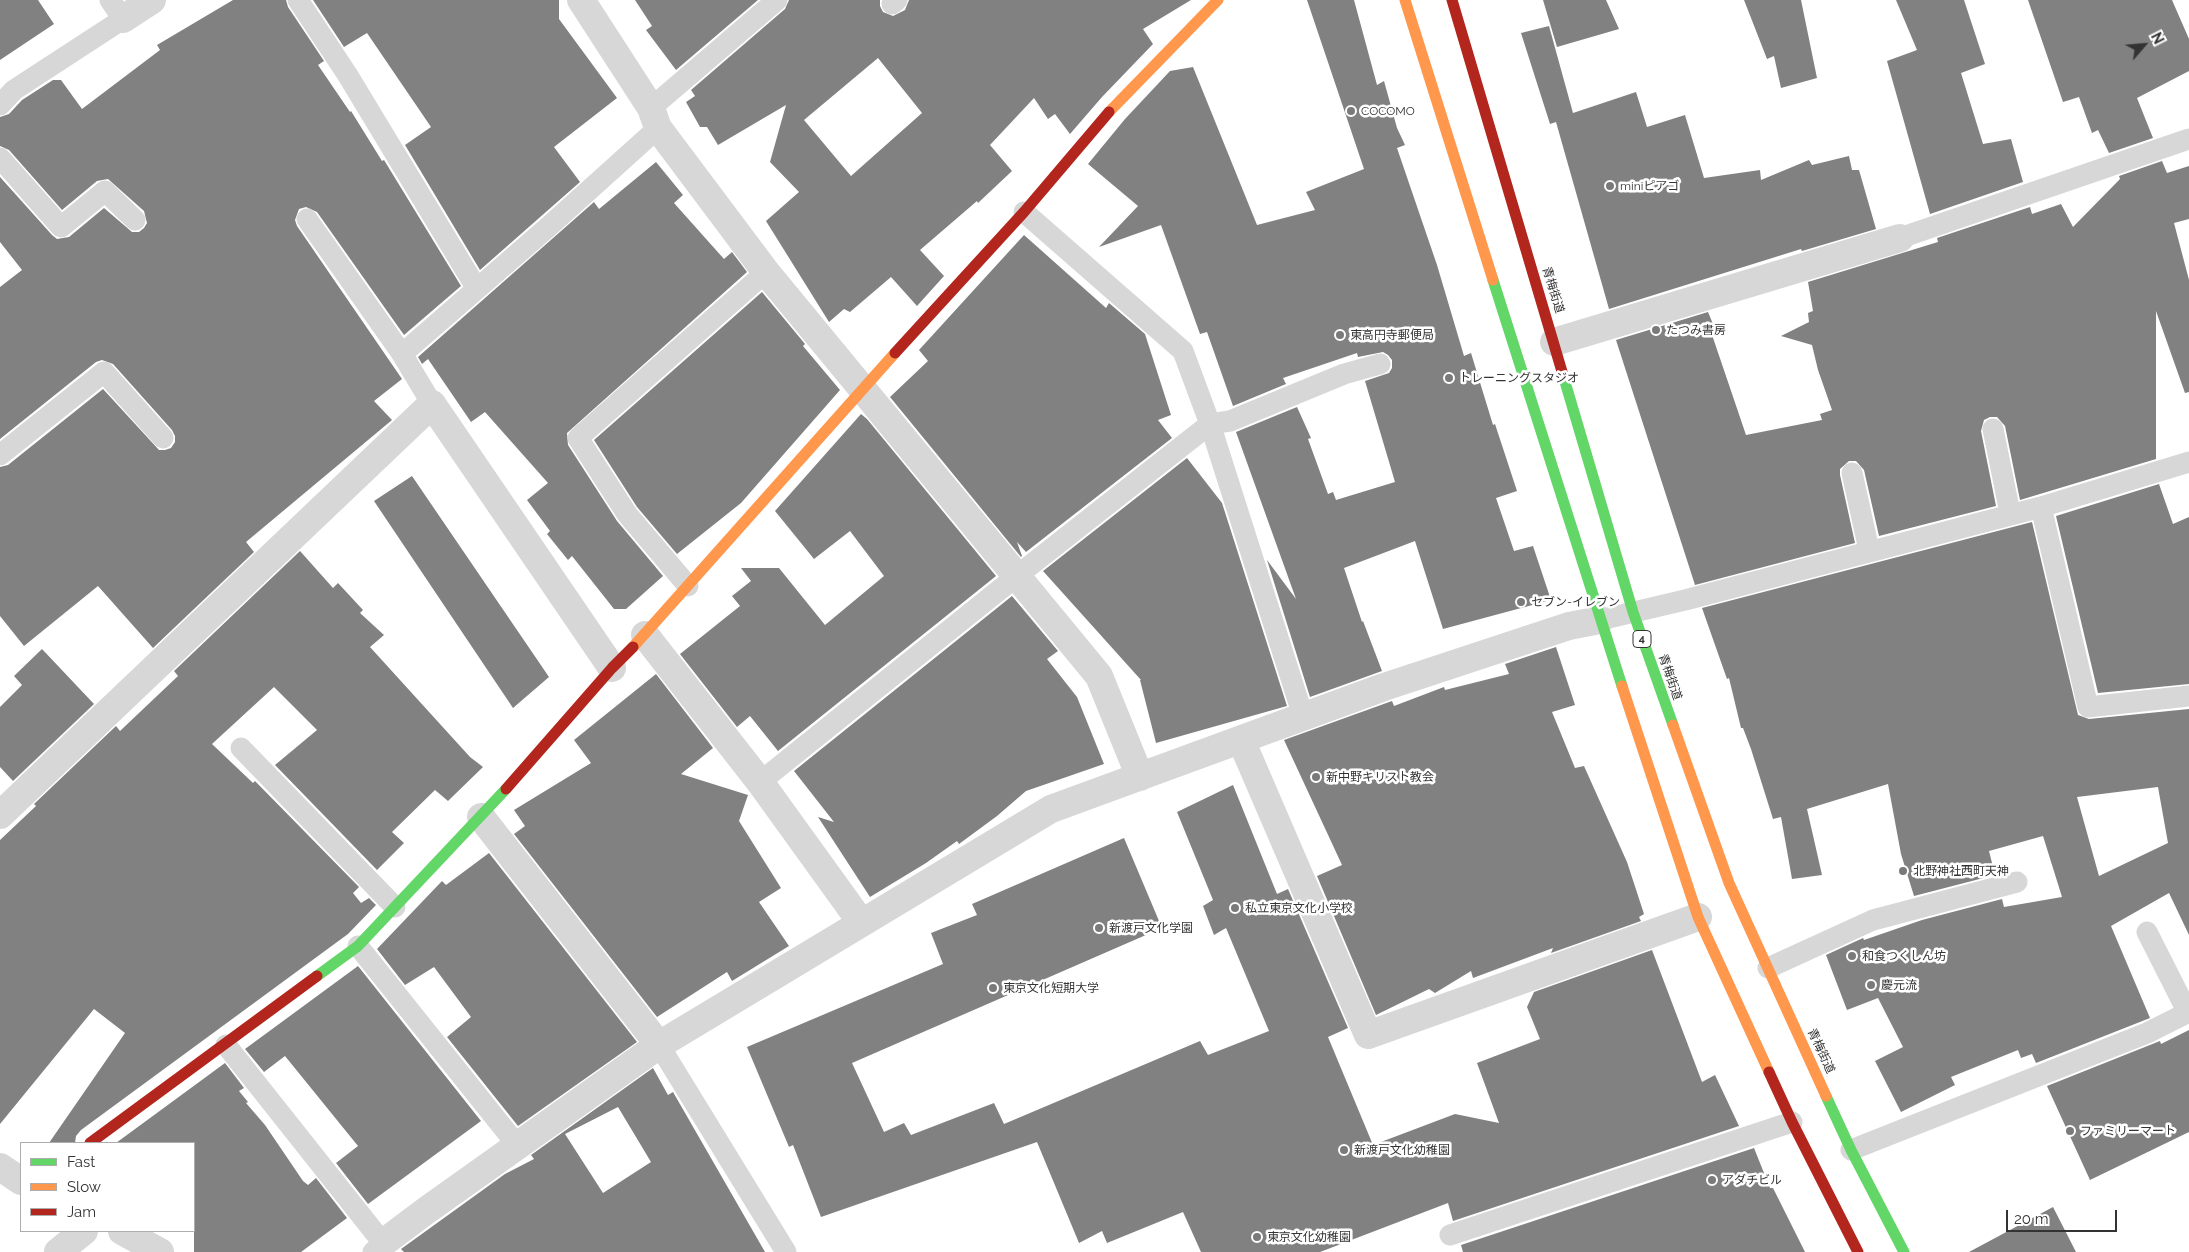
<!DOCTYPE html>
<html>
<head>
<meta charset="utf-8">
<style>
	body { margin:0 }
	#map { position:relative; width:2189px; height:1252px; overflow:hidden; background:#fff; font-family:Raleway,sans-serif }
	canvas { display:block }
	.legend { position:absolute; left:20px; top:1142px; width:175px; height:90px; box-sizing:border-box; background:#fff; border:1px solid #adadad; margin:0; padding:6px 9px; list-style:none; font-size:15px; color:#333 }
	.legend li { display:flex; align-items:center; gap:10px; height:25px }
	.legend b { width:25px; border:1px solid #adadad }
	.north { position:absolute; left:2119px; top:20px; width:50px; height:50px; -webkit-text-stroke:4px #fff; paint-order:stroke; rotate:63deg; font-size:14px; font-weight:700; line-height:20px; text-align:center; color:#333 }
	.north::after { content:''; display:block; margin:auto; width:18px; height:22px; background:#333; clip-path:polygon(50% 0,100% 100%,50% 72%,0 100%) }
	.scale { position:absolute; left:2006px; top:1210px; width:111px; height:22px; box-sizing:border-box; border:2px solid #333; border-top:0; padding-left:6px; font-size:15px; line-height:18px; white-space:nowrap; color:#333; -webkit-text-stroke:4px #fff; paint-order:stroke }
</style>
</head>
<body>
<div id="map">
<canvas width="2189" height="1252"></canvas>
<ul class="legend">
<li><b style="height:6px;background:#63d668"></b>Fast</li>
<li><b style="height:6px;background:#ff974d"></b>Slow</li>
<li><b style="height:6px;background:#b3261e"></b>Jam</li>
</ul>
<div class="north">N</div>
<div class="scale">20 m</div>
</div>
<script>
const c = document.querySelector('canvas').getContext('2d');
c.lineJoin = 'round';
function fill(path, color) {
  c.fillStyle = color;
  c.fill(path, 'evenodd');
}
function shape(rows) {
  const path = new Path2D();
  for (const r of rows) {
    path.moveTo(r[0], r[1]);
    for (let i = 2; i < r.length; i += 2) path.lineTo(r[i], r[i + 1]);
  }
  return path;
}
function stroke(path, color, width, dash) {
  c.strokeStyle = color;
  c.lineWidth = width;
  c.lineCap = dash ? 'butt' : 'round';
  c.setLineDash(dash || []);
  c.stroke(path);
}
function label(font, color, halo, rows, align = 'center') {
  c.font = font + ' Raleway,"Noto Sans JP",sans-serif';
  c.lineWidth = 5;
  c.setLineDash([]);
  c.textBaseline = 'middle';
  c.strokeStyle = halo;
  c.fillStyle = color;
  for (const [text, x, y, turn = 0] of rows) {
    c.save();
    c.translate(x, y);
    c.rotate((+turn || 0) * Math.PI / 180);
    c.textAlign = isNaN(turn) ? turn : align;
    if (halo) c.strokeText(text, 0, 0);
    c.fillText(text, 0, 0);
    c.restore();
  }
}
const building = shape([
	[0,0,38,0,54,24,0,60],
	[233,0,286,0,288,7,324,61,318,65,350,112,351,111,382,161,384,160,461,286,404,335,317,212,306,207,299,209,295,220,297,226,402,379,374,401,392,420,246,542,254,552,153,648,98,586,24,646,0,616,0,467,8,465,103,389,159,450,165,450,171,448,175,442,175,436,172,430,113,364,102,360,96,362,0,439,0,287,22,270,0,242,0,177,52,235,57,239,69,237,104,208,132,232,139,232,144,228,147,223,144,211,108,179,97,181,62,210,9,150,0,146,0,117,9,114,22,100,53,80,61,80,82,109,160,50,157,45],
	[313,0,559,0,559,19,617,98,554,147,580,182,480,270,405,145,431,127,367,33,344,47],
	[635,0,758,0,676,70,646,30,652,26],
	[789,0,880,0,880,6,883,12,893,16,905,10,909,0,1191,0,1143,29,1153,44,1102,97,1070,134,1055,114,1048,119,1034,98,990,145,1012,171,978,203,977,201,920,250,944,276,917,306,891,277,850,312,844,309,829,322,766,221,799,192,770,162,786,105,718,145,707,127,700,127,686,102,695,96,691,90,785,9],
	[878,58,922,113,851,176,804,120],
	[1307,0,1354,0,1377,85,1384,81,1397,128,1405,145,1397,148,1437,265,1464,356,1471,353,1493,425,1495,424,1517,491,1496,498,1514,551,1533,546,1551,600,1443,629,1415,541,1344,568,1362,622,1363,621,1382,671,1310,697,1267,560,1296,599,1236,432,1297,407,1311,438,1308,439,1328,494,1333,492,1336,500,1395,482,1365,381,1389,373,1392,368,1392,360,1388,355,1383,352,1358,357,1357,353,1283,378,1286,384,1233,406,1207,332,1200,334,1161,225,1099,247,1138,206,1088,164,1125,119,1170,71,1193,67,1257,225,1315,210,1306,192,1364,169],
	[1543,0,1606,0,1619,29,1557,47],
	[1744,0,1801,0,1817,78,1781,88,1774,56,1767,59],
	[1896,0,1964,0,1985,64,1961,73,1983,144,2011,139,2023,182,1930,214,1887,61,1917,50],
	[2028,0,2172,0,2189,39,2189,71,2137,98,2153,138,2109,153,2098,130,2092,133,2079,97,2063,102],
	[1549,26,1573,113,1636,92,1647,127,1685,115,1704,178,1760,170,1761,180,1809,160,1812,165,1849,156,1852,170,1859,170,1876,229,1802,251,1801,249,1609,309,1556,122,1550,124,1521,33],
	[2162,161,2167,173,2189,166,2189,219,2174,223,2189,280,2189,392,2185,393,2156,311,2156,459,2020,500,2005,426,1997,417,1990,417,1984,420,1981,431,1996,506,1879,536,1864,470,1856,461,1849,461,1840,469,1840,475,1855,543,1695,585,1616,340,1708,312,1713,324,1709,326,1746,435,1822,420,1820,414,1832,410,1818,370,1812,345,1781,336,1809,322,1808,313,1813,311,1808,282,1938,242,1937,238,2030,207,2032,214,2061,204,2073,227,2120,179,2119,176],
	[656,162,683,195,674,203,724,259,732,252,747,272,567,433,568,445,617,521,663,576,626,609,614,609,572,556,568,560,547,534,550,531,527,500,548,483,485,412,471,422,428,359,422,364,418,357,594,202,599,209],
	[1024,235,1106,308,1109,303,1145,334,1171,415,1158,420,1172,438,1026,552,1017,542,1022,556,1021,557,890,397,928,361,919,350],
	[762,292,805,344,803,346,840,390,741,503,677,554,637,507,594,440],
	[861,414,867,419,996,576,778,751,750,716,737,727,680,654,740,606,732,596,751,581,741,568,779,568,825,625,884,576,850,531,814,559,775,511],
	[1187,458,1222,503,1287,706,1156,743,1140,680,1141,680,1043,571],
	[412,476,549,677,513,708,374,501],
	[2159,484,2173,524,2189,517,2189,684,2098,693,2056,516],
	[2032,522,2078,715,2089,719,2189,709,2189,935,2169,893,2111,926,2150,1018,2036,1063,2032,1054,2021,1058,2018,1050,1951,1077,1955,1085,1901,1112,1875,1061,1903,1047,1878,998,1847,1010,1826,955,1863,938,1864,940,1922,920,2002,899,2004,907,2062,897,2043,836,1989,851,1995,875,1914,896,1901,854,1888,784,1807,809,1822,875,1792,879,1781,817,1773,819,1751,749,1743,728,1741,728,1729,678,1727,679,1702,608],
	[2158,787,2168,843,2099,876,2077,797],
	[300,551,333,588,338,583,363,610,360,613,384,635,370,647,470,757,483,767,448,801,435,790,392,832,404,843,377,870,275,765,317,730,274,687,212,744,253,783,255,781,359,887,353,893,361,903,369,898,376,905,348,934,81,1130,76,1136,75,1143,49,1143,125,1033,94,1009,0,1124,0,840,36,806,34,804,116,726,120,731,178,676,174,671],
	[1012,596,1058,651,1047,659,1077,697,1104,764,1026,791,997,816,959,844,957,841,926,863,870,897,818,817,834,822,794,771],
	[1556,647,1575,705,1552,712,1575,768,1584,766,1627,862,1644,914,1639,917,1641,921,1551,953,1553,948,1473,978,1471,971,1435,993,1429,989,1376,1015,1317,876,1342,865,1284,740,1392,701,1394,706,1444,687,1445,690,1509,674,1505,664],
	[42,649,94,704,13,781,0,767,0,707,22,685,14,676],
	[656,674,713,748,681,774,748,795,739,821,781,888,759,902,789,946,732,981,727,972,657,1017,514,834,525,826,514,810,591,763,574,740],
	[1233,785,1277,894,1288,889,1348,1028,1328,1037,1373,1145,1455,1114,1499,1123,1477,1063,1540,1039,1527,1007,1534,992,1652,950,1702,1082,1715,1075,1739,1126,1453,1221,1448,1203,1320,1252,1201,1252,1183,1212,1107,1243,1102,1231,1079,1243,1037,1142,821,1217,793,1145,789,1147,747,1047,943,964,931,933,977,915,972,904,1124,838,1162,928,852,1063,884,1132,904,1123,911,1135,994,1103,1004,1124,1200,1041,1208,1055,1269,1031,1226,928,1214,935,1203,906,1213,900,1177,812],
	[489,853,637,1042,518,1126,447,1037,471,1017,434,967,405,985,377,949,442,881,446,885],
	[358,966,481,1121,368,1204,336,1163,358,1146,285,1056,264,1072,245,1049],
	[2189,1030,2189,1132,2090,1180,2047,1086,2160,1041,2161,1044],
	[225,1063,244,1088,239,1091,248,1102,246,1103,265,1125,303,1181,308,1185,316,1178,347,1218,301,1252,194,1252,194,1143,116,1143],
	[653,1068,668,1095,673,1092,765,1252,404,1252,401,1249,505,1174,534,1159,531,1155],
	[618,1107,651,1162,603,1193,565,1134],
	[1754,1148,1770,1188,1773,1188,1805,1252,1463,1252,1461,1245],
	[2053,1207,2076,1252,1969,1252]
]);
const lane = shape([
	[298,0,347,74,477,289],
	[892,4,897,0],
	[0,105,14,90,123,19,110,0],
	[651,108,777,0],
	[0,158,61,227,105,191,135,220],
	[1024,212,1183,351,1210,424,1303,716],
	[307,219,402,354],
	[1900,238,2189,139],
	[432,404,402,354,547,228,658,128],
	[1993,429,2010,513],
	[0,455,104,372,163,438],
	[1852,473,1869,550],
	[2041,507,2088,707,2189,696],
	[688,586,627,514,578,438,766,272],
	[1600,620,1685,600,2041,507,2189,462],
	[241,748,395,907],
	[760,782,1018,575,1210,424,1230,421,1344,374,1380,364],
	[2147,932,2188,1013],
	[358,946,517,1145],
	[1768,968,1873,920,2017,882],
	[226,1045,383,1243,373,1252],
	[659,1045,786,1252],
	[1851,1150,2147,1033,2189,1012],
	[1450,1235,1792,1122]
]);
const street = shape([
	[581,0,651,108,658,128,766,272,1099,676,1140,777],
	[123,19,152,0],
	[1554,342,1900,238],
	[645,635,760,782,861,922],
	[1241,740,1368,1035,1698,917],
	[0,815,432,404,612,668],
	[481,817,659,1045],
	[0,1167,21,1181],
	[122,1231,160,1252],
	[383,1243,427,1210,659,1045,1051,809,1384,687,1569,626,1600,620],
	[58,1252,84,1231]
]);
const fast = shape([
	[1493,280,1622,686],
	[1563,375,1633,612,1673,725],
	[317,976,358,946,506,789],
	[1826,1096,1851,1150,1904,1252]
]);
const slow = shape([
	[1405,0,1493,280],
	[1109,112,1218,0],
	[633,647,895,353],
	[1622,686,1698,917,1769,1072],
	[1673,725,1729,883,1826,1096]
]);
const jam = shape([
	[1452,0,1563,375],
	[895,353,1024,212,1109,112],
	[506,789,612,668,633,647],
	[1769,1072,1792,1122,1858,1252],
	[90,1143,317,976]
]);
const markers = [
	[1351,111,5,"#7a7a7a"],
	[1610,186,5,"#7a7a7a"],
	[1656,330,5,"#7a7a7a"],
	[1340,335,5,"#7a7a7a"],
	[1449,378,5,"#7a7a7a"],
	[1521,602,5,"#7a7a7a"],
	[1316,777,5,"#7a7a7a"],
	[1903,871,5,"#7a7a7a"],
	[1235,908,5,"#7a7a7a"],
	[1099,928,5,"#7a7a7a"],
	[1852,956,5,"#7a7a7a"],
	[1871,985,5,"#7a7a7a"],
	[993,988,5,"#7a7a7a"],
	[2070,1131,5,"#7a7a7a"],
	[1344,1150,5,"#7a7a7a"],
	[1712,1180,5,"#7a7a7a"],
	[1257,1237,5,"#7a7a7a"]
];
const shields = [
	[1642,639,18]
];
const shieldNames = [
	["4",1642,639]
];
const poiNames = [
	["COCOMO",1361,111],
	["miniピアゴ",1620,186],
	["たつみ書房",1666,330],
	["東高円寺郵便局",1350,335],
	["トレーニングスタジオ",1459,378],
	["セブン-イレブン",1531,602],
	["新中野キリスト教会",1326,777],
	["北野神社西町天神",1913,871],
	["私立東京文化小学校",1245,908],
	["新渡戸文化学園",1109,928],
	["和食つくしん坊",1862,956],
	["慶元流",1881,985],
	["東京文化短期大学",1003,988],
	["ファミリーマート",2080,1131],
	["新渡戸文化幼稚園",1354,1150],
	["アダチビル",1722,1180],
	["東京文化幼稚園",1267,1237]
];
const streetNames = [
	["青梅街道",1553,290,73],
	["青梅街道",1670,677,71],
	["青梅街道",1821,1051,65]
];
fill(building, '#818181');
stroke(lane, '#d7d7d7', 21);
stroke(street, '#d7d7d7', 28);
stroke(fast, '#63d668', 11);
stroke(slow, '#ff974d', 11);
stroke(jam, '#b3261e', 11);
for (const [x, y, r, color] of markers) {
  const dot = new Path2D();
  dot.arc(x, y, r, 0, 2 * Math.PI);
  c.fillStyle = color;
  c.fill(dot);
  stroke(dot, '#fff', 2);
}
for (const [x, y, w] of shields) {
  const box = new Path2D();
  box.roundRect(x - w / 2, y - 8.5, w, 17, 4);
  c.fillStyle = '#fff';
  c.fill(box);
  stroke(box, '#333', 1);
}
label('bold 11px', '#333', null, shieldNames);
label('12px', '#333', '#fff', poiNames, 'left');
label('12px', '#333', '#fff', streetNames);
</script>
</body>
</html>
